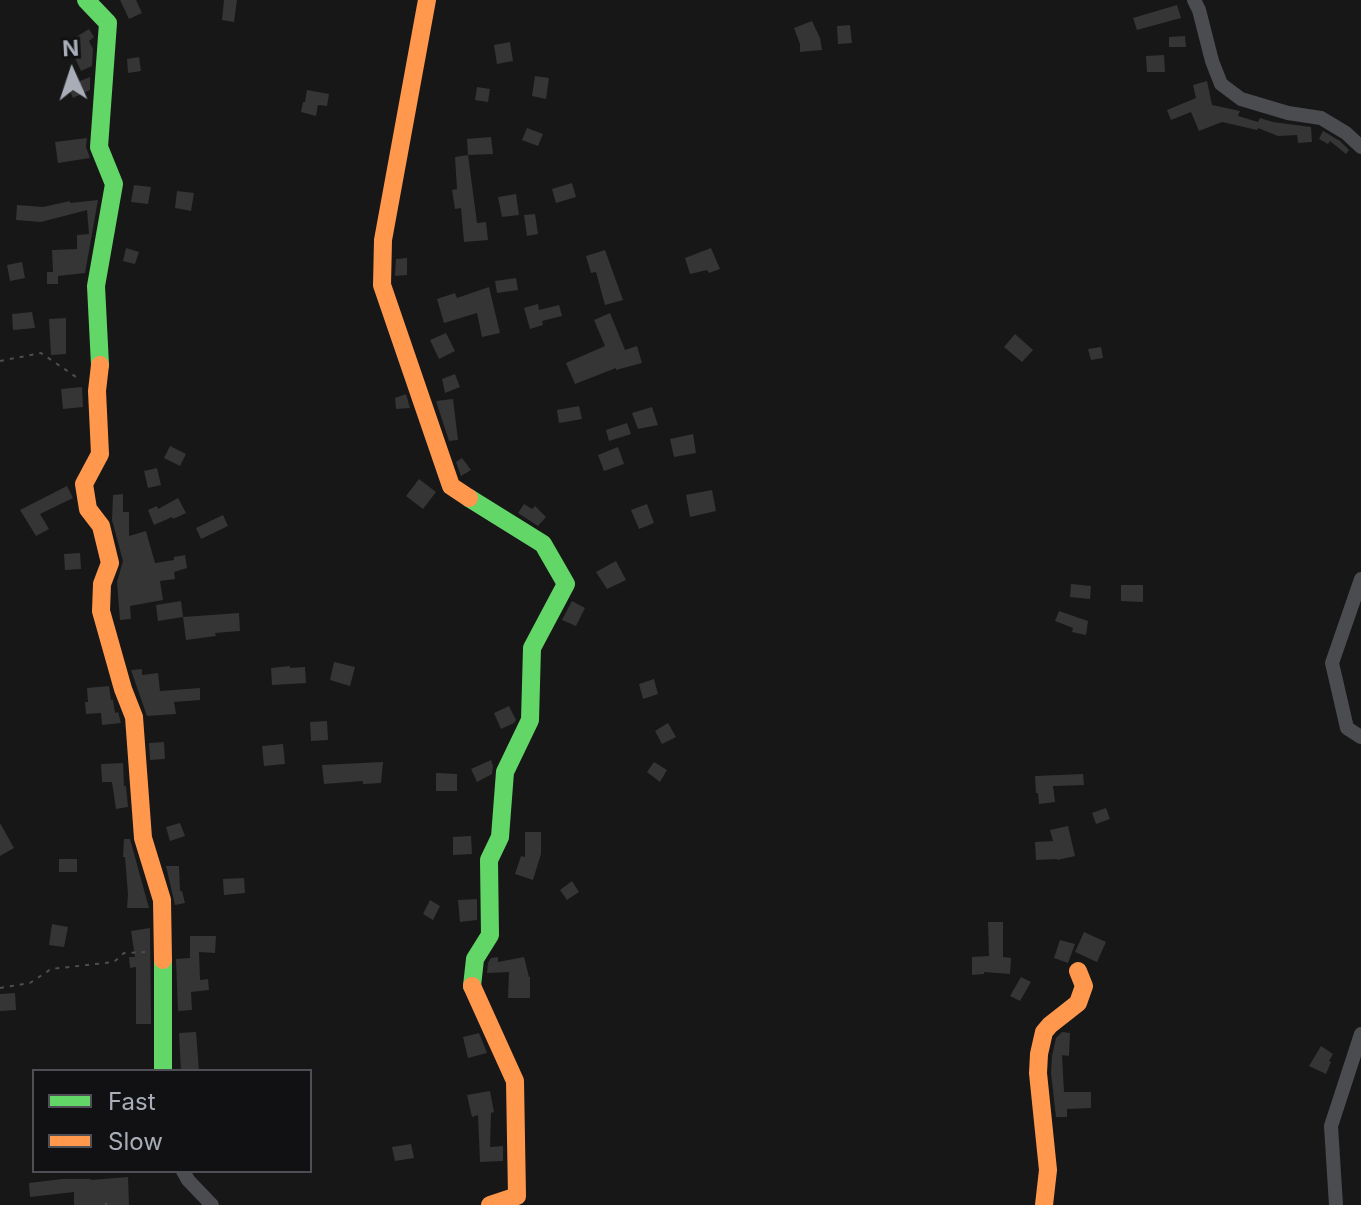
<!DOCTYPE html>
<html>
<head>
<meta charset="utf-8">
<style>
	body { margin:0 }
	#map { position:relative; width:1361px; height:1205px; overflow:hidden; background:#171717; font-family:Inter,sans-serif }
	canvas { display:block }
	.legend { position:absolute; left:32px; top:1069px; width:280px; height:104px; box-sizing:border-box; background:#111113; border:2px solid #4d4f55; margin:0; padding:10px 14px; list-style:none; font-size:24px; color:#a8adb8 }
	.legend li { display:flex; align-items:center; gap:16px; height:40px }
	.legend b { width:40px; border:2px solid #4d4f55 }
	.north { position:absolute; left:32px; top:32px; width:80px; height:80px; -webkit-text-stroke:6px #111113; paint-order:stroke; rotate:357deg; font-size:22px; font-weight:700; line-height:32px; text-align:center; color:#a8adb8 }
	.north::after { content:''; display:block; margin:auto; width:28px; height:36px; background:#a8adb8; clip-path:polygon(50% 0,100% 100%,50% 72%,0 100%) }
</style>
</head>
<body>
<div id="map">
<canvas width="1361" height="1205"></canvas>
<ul class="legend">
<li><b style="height:10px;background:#63d668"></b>Fast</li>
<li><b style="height:10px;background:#ff974d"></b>Slow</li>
</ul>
<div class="north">N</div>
</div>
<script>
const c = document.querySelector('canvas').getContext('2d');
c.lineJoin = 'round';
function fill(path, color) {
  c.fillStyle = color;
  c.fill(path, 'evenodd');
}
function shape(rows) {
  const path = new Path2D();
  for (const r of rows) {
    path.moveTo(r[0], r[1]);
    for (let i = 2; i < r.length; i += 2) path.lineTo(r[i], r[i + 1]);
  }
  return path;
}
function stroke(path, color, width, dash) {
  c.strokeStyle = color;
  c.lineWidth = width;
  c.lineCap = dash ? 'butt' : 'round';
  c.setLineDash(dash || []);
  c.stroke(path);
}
const building = shape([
	[120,0,136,0,142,13,129,19],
	[224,0,237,0,234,22,222,20],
	[1177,5,1181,18,1137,30,1133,18],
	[812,21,820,38,822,50,800,52,800,44,794,28],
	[850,25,852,43,838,44,837,26],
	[89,29,94,37,89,41,93,49,92,66,81,71,74,56,76,55,68,42],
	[1185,36,1186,47,1169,47,1169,37],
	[510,42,513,61,497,64,494,45],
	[1164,55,1165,72,1147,72,1146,56],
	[139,57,141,71,128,73,127,59],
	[535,76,549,78,546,99,532,96],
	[90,77,90,90,73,98,68,86],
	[1207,81,1212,105,1240,111,1238,116,1258,122,1260,118,1273,122,1311,127,1312,142,1298,143,1297,135,1278,136,1258,128,1257,130,1222,122,1199,131,1191,112,1171,120,1167,110,1196,98,1193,85],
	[477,87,490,89,488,102,475,100],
	[307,90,329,94,327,106,318,105,316,116,301,112,303,102,305,102],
	[527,128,543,134,538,146,522,140],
	[1323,131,1340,141,1349,150,1346,154,1330,141,1328,144,1319,139],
	[491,137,493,154,468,155,467,139],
	[87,138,86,147,90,158,58,163,55,142],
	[468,155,477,223,486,222,488,240,464,242,461,208,455,209,452,190,457,189,455,157],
	[572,183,576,197,556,203,552,189],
	[134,185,151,187,148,204,131,202],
	[177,191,194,193,191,211,175,208],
	[516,194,519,215,502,217,498,197],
	[98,200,85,273,58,276,58,284,47,284,47,272,53,272,52,250,77,249,77,235,89,234,87,210,41,222,16,220,17,205,43,207,70,201,70,203],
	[535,214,538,234,527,236,524,215],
	[126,248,139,252,135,264,123,261],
	[711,248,720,269,709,273,707,270,690,274,685,258],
	[605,250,623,300,605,305,596,272,591,273,586,256],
	[407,258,407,275,395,276,396,259],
	[22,262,25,278,10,281,7,265],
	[516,278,518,290,497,293,495,281],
	[489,287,500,333,482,337,477,313,444,323,437,299,455,293,457,298],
	[538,304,539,310,559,305,562,316,542,321,543,325,530,329,524,308],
	[32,312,35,328,13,330,12,314],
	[610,313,625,350,637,346,642,363,616,370,616,368,575,384,566,363,605,346,594,320],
	[66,318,66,354,51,355,49,319],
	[446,333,455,351,439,359,430,340],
	[1015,334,1033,350,1022,362,1004,347],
	[1101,347,1103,358,1091,360,1088,349],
	[455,374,460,387,445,393,442,379],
	[82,387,83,407,63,409,61,389],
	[406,394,410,408,396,409,395,398],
	[453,399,458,440,449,441,436,401],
	[579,406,582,419,559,423,557,410],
	[652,407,658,425,638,429,632,413],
	[627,423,631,434,609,441,606,430],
	[693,434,696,453,674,457,670,439],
	[170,446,186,454,180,466,164,458],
	[618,447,624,464,604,471,598,455],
	[462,458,471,470,461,476,456,462],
	[157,468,161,485,148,488,144,471],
	[419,479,436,492,423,509,406,496],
	[67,486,73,498,40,514,49,529,36,536,20,510],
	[712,490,716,511,690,517,686,495],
	[123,494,123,512,129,512,129,536,146,531,155,563,174,560,174,557,185,555,187,568,174,572,175,579,160,581,163,600,130,606,131,619,120,620,117,582,123,561,112,520,113,495],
	[178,498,186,513,173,519,172,517,154,525,148,510,157,506,158,509],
	[524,504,532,509,535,506,546,517,538,526,518,513],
	[647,504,654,523,639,529,631,510],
	[223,515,228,526,201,539,196,528],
	[80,553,81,569,65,570,64,554],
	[616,561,626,580,607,589,596,572],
	[1071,584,1091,586,1090,599,1070,597],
	[1121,585,1143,585,1143,602,1121,601],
	[181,601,183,617,158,621,156,605],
	[572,601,585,608,576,626,562,620],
	[1059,611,1088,621,1086,635,1072,632,1073,628,1055,621],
	[239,613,240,631,215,633,216,636,186,640,183,617],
	[334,662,355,667,350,686,330,680],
	[290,666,290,668,305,667,306,683,272,685,271,668],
	[142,669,142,675,158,673,160,691,200,688,200,700,174,702,176,714,147,716,131,670],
	[654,679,658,694,643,699,639,684],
	[109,686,111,700,113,700,115,713,118,712,121,723,102,725,101,713,86,714,85,702,88,702,87,688],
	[509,706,516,720,514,723,501,729,494,713],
	[327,721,328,740,311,741,310,722],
	[668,723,676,737,662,744,655,731],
	[164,742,165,759,150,760,149,743],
	[283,744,285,764,264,766,262,746],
	[491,760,493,766,492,774,477,782,471,769],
	[383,762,381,783,363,784,363,781,324,784,322,765],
	[654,762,667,770,660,782,647,772],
	[123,763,124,786,126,786,128,807,116,809,112,782,102,782,101,764],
	[436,773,457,774,457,791,436,791],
	[1083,774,1084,785,1053,786,1055,802,1039,804,1038,793,1036,793,1035,776],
	[1106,808,1110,819,1096,824,1092,813],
	[0,823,14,848,0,856],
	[180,823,185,836,170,841,166,827],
	[1068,826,1075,856,1057,860,1057,859,1036,860,1035,842,1053,841,1050,830],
	[525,832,541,832,541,854,533,880,515,874,521,856,525,857],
	[471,836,472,854,453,855,453,837],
	[124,839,130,839,149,908,127,908,128,894,125,857,123,857],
	[59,859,77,859,77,872,59,872],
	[166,866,179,866,180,891,182,891,185,903,175,905],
	[244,878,245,893,224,895,223,879],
	[572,881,579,892,567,900,560,890],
	[477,899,477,920,460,922,458,900],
	[430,900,440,906,433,920,423,914],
	[988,922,1003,922,1003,957,1011,958,1010,974,984,972,984,974,972,975,972,957,989,956],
	[52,924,68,927,64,947,49,945],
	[150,928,151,1024,136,1024,136,967,130,968,129,957,135,957,131,931],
	[1084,932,1106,942,1097,962,1075,952],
	[190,936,216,936,215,953,199,952,200,980,208,979,209,990,191,992,192,1010,178,1011,176,959,190,958],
	[1060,940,1075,944,1068,963,1054,958],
	[498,957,498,962,524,957,529,977,530,977,530,998,508,998,509,972,487,973,488,963,491,958],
	[1021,977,1031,982,1020,1001,1010,996],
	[15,993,16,1010,0,1011,0,994],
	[196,1032,199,1071,181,1071,179,1033],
	[1062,1032,1070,1033,1069,1056,1062,1055,1064,1092,1091,1092,1091,1108,1067,1109,1067,1117,1056,1117,1051,1073,1052,1056,1056,1038],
	[479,1033,487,1053,468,1058,463,1037],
	[1321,1046,1333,1054,1329,1061,1331,1062,1326,1074,1309,1066],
	[490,1091,494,1112,491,1113,490,1147,503,1146,503,1161,480,1162,478,1115,472,1117,467,1095],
	[411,1144,414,1158,395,1161,392,1147],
	[128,1177,129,1205,74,1205,74,1192,30,1197,29,1183,62,1179,91,1179,91,1180]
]);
const path = shape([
	[0,361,41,353,79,379],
	[0,988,30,983,51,969,114,962,124,953,145,952],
	[106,1203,106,1205]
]);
const street = shape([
	[1194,0,1199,10,1212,61,1221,84,1241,99,1288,113,1321,118,1346,133,1361,147],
	[1361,579,1332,663,1347,728,1361,737],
	[183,1171,188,1180,212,1205],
	[1336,1205,1331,1126,1361,1034]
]);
const fast = shape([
	[86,0,108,23,99,147,114,184,96,286,100,365],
	[469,498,543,544,566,584,532,648,530,720,505,772,500,837,489,860,490,935,475,959,472,986],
	[163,1071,163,960]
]);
const slow = shape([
	[427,0,383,240,382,285,451,486,469,498],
	[100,365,97,391,100,454,84,484,88,509,101,526,110,563,102,584,101,611,123,689,134,717,143,838,162,900,163,960],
	[472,986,515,1081,517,1196,490,1205],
	[1044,1205,1048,1170,1038,1073,1039,1054,1044,1032,1050,1025,1078,1003,1084,986,1078,971]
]);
fill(building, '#353536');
stroke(path, '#4d4e52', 2, [4, 6]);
stroke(street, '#4b4c50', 14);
stroke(fast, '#63d668', 18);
stroke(slow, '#ff974d', 18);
</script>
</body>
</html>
